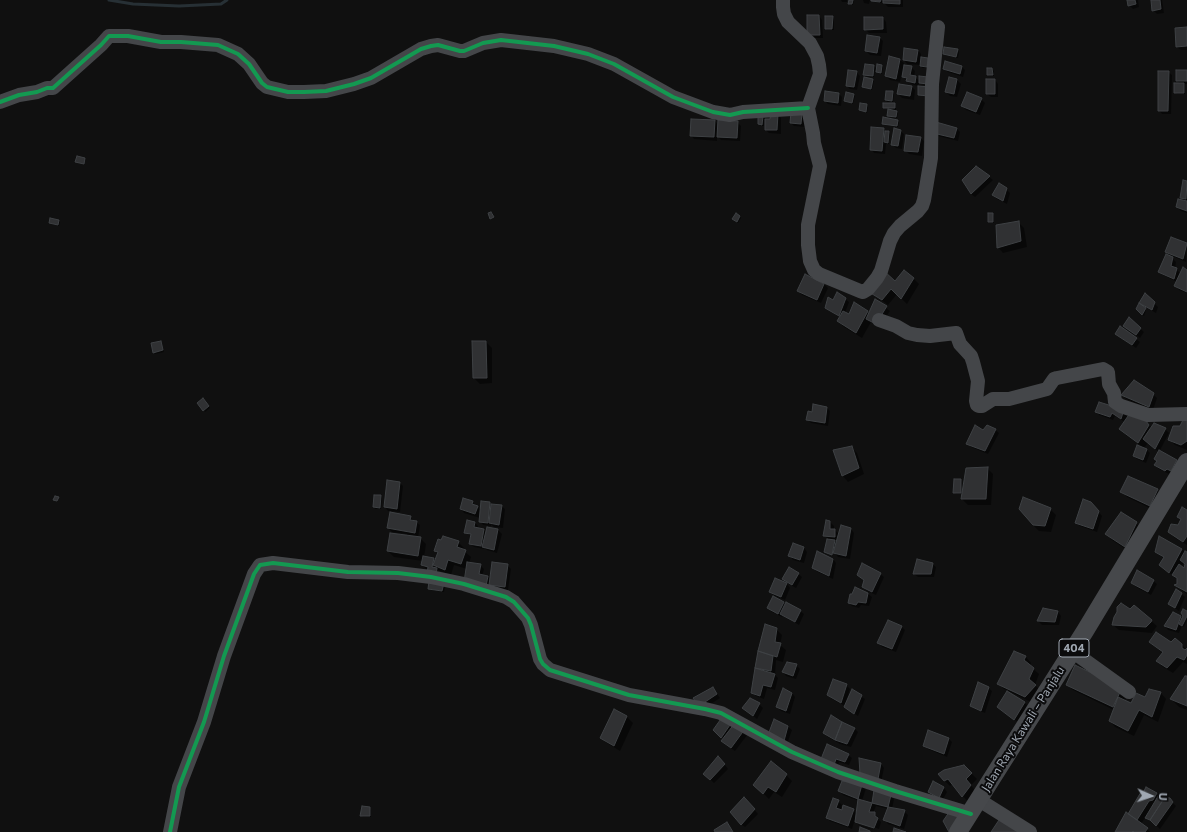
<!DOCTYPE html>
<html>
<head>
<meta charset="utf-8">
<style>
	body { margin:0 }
	#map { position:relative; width:1187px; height:832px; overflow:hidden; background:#101010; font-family:Commissioner,sans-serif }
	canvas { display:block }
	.north { position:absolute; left:1131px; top:776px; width:40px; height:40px; -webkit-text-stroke:3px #0b0b0c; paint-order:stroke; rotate:93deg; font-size:11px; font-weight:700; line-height:16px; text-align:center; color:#a0a8b2 }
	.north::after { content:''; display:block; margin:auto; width:14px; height:18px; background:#a0a8b2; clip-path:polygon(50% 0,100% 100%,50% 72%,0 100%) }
</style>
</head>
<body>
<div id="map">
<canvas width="1187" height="832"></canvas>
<div class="north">U</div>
</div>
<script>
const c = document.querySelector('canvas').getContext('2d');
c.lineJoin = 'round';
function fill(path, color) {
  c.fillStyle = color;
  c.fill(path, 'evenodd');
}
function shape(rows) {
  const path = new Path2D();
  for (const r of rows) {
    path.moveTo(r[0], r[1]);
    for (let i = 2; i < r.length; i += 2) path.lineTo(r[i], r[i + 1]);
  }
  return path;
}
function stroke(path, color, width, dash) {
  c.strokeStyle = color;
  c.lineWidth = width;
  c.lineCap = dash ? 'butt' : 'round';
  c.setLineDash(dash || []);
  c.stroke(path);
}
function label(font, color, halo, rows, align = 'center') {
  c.font = font + ' Commissioner,sans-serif';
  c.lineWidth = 4;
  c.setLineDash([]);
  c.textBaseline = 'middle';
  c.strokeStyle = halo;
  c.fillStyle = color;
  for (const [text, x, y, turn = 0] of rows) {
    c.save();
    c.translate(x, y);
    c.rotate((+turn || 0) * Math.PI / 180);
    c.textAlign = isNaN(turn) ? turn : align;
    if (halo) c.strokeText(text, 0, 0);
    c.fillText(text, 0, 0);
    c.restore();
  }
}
const shadow = shape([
	[841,0,847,0,847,2,842,2],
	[850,0,854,1,853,5,849,4],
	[863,0,870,0,869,4,864,3],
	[872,0,882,0,882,3,874,2],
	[884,0,903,0,903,7,888,7,884,3],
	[1128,0,1138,0,1139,7,1133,9,1129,5],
	[1152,0,1162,0,1164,13,1157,14,1153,10],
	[819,16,822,20,823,38,812,38,808,35],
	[832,17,834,19,834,30,827,30,826,29],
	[883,18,886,22,887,33,869,33,865,29],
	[1187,28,1187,50,1181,50,1177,47],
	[879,37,883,41,881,56,870,55,866,51],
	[918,50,921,54,921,58,927,59,928,68,922,68,921,65,907,64,904,60],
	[957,50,959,52,958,58,945,55,944,54],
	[890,57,900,60,904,63,900,82,890,80,886,76],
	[866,65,874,66,877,69,881,66,883,67,882,74,878,73,875,70,874,77,866,76,864,75],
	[961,66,965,70,963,77,948,72,944,69],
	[911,67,915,71,914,77,920,81,929,85,921,84,919,82,918,86,911,84,906,80,903,76],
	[992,69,994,71,994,76,989,76,988,74],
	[1187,71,1187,84,1185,84,1185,94,1177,94,1175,92,1180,84,1177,80],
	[856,72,860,76,857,90,850,89,847,86],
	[1168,72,1172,75,1171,114,1162,114,1159,110],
	[949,78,957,80,961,84,957,97,950,96,946,92],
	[872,80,874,81,872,90,863,87],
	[995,80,998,84,998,97,991,97,987,94],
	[911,86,915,90,914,100,902,98,898,94],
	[886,92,892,92,894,94,893,102,887,102,886,100],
	[839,94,842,97,841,106,828,104,825,101],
	[853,94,855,96,853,104,847,102,846,101],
	[981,99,985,103,980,115,966,110,962,106],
	[861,104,868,107,867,113,860,110],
	[894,104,896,106,896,111,898,113,897,118,890,117,888,116,889,109,884,108],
	[801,114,805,118,805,127,794,126,791,123],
	[778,115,781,118,781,134,769,133,766,130,771,120],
	[762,116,764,118,764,126,760,126,759,124],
	[715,121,718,125,737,122,741,126,740,141,721,140,717,136,717,141,694,139,691,135],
	[897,121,899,122,898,127,884,125,883,123],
	[956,128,960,132,958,141,938,136,934,133],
	[883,129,890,134,889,144,886,144,885,154,874,153,871,149],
	[900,131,904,134,902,149,896,148,892,144],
	[920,138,924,141,922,156,909,154,905,150],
	[989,177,993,180,975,197,971,194,963,180],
	[1184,181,1187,182,1187,213,1181,211,1177,207,1186,202,1181,198],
	[1006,189,1010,193,1007,204,997,199,993,195],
	[993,214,994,216,994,223,989,222],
	[740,216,741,218,738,223,735,221],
	[59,221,60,222,59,226,50,223],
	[1018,222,1024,228,1027,247,1003,253,998,247],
	[1172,238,1187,244,1186,262,1170,255,1167,252],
	[1172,258,1176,262,1175,268,1181,274,1187,272,1187,293,1179,290,1176,286,1177,282,1163,275,1159,271],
	[806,276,824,284,828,288,821,303,802,295,798,291],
	[913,278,919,284,907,304,897,294,888,305,871,292,896,283],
	[1145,294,1158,307,1156,313,1142,305,1146,310,1144,316,1137,309],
	[845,299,849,302,845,313,849,315,854,303,870,314,876,301,890,311,880,326,871,322,862,338,844,327,838,321,840,318,826,307,833,302],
	[1129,319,1144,332,1140,338,1125,326],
	[1116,334,1136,339,1140,342,1136,348],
	[160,342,164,352,155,354,154,352],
	[486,342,492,348,492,383,480,384,474,378],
	[1153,394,1157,398,1153,410,1126,399,1123,395],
	[204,401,210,408,205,412,204,410],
	[1130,407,1126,421,1140,413,1152,428,1165,429,1169,433,1159,452,1176,461,1180,464,1175,474,1171,471,1169,474,1159,469,1155,465,1159,452,1148,443,1144,448,1126,435,1121,429,1125,422,1115,416,1113,420,1099,415,1096,411,1112,408],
	[827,408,830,411,828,426,811,423,807,419,813,413],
	[1187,416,1187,450,1175,445,1169,439,1180,427],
	[995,430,999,433,988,454,971,447,967,443,983,431],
	[851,447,857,453,864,474,848,482,843,476,834,451],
	[1147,450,1150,453,1146,463,1137,459,1134,456],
	[987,468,993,474,991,505,968,505,962,499,963,494,956,494,954,492,961,480,962,482,962,492,963,492],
	[400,483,403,486,400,512,388,511,385,507],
	[1157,490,1163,496,1156,511,1127,497,1122,491],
	[381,496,382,498,381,509,375,509,374,507],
	[472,502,481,510,489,503,492,506,501,506,505,509,503,528,494,527,491,524,491,526,483,525,480,521,480,518,464,513,461,509],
	[1094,507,1102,516,1097,532,1080,526,1076,523],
	[1050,509,1056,515,1051,532,1039,531,1033,525],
	[1187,511,1187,545,1175,538,1169,532,1179,526,1182,520,1179,517],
	[410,517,414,521,420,525,418,538,420,538,426,544,424,557,433,559,436,562,438,554,435,551,458,542,464,548,463,550,471,557,469,563,480,565,484,569,482,576,488,577,490,580,507,565,511,569,508,590,468,585,467,569,454,565,451,575,437,570,440,573,426,569,422,565,423,561,394,557,388,551,407,536,407,534,392,532,388,528],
	[830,522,834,526,834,530,840,534,851,529,854,533,850,559,838,557,834,552,833,555,826,552,828,539,824,535],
	[833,540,838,540,837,544],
	[475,523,478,526,478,528,484,530,487,533,488,528,498,530,502,534,497,553,487,550,484,548,484,549,474,547,470,544,471,536,465,532],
	[1136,523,1142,529,1130,552,1112,540,1107,534],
	[804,548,807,552,804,563,793,560,790,556],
	[1182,549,1187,553,1187,594,1181,590,1176,585,1178,584,1178,580,1160,565,1164,559,1156,551],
	[1184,562,1186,564,1184,570,1181,567],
	[833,559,836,563,833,579,816,571,813,568],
	[932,564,936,567,934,577,918,577,914,574],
	[798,574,802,577,796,588,787,583,783,579],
	[880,574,884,577,876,595,867,591,863,587],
	[775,579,787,584,790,588,785,600,775,596,774,598,786,605,800,611,804,614,799,625,783,615,782,617,772,612,768,608,774,596,770,592],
	[1153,581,1157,584,1151,595,1136,587,1133,583],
	[445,586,444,592,431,590,429,588],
	[868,594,872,597,869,606,861,605,859,608,852,606,849,603],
	[1181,594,1185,597,1179,611,1169,604],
	[1130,610,1151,621,1157,626,1152,633,1119,630,1113,625],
	[1058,612,1061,616,1059,625,1042,625,1038,621],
	[1187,612,1187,620,1184,627,1182,626,1179,633,1168,630,1165,626,1180,617,1182,619],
	[901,626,905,630,896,652,882,647,879,643],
	[776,629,782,635,780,645,786,650,783,662,776,660,775,675,778,678,775,690,767,688,764,699,756,696,753,693,759,651],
	[1150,642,1171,643,1182,645,1187,650,1187,664,1183,662,1173,673,1163,667,1157,661,1163,653],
	[1015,652,1026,657,1031,663,1030,666,1039,674,1035,685,1041,691,1031,702,1004,689,998,683],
	[796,665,800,669,796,679,786,676,783,672],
	[1187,677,1187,710,1179,707,1171,699],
	[846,685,850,689,846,702,847,702,853,691,865,699,858,716,849,710,845,706,832,699,828,695],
	[1067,685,1127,695,1124,701,1131,705,1145,698,1149,690,1161,693,1166,699,1158,722,1144,715,1134,736,1115,727,1110,721,1114,710,1073,690],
	[713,688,720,698,703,709,695,699],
	[988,688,992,691,985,713,975,709,971,706],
	[792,693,795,697,790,714,781,711,777,707],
	[1025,703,1028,706,1018,722,998,707],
	[759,704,763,708,757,719,743,708],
	[615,710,627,717,633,723,620,751,607,743,601,738],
	[724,717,748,734,735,751,726,745,724,739,714,730],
	[775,720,788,727,792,730,787,744,773,739],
	[841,723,854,728,858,732,851,747,840,744,828,737,824,733],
	[948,738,952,742,947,757,928,749,924,745],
	[848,755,852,758,849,765,839,762,838,768,826,763],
	[860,759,881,764,884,768,881,782],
	[722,761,728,769,714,783,705,774],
	[964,766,977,779,971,785,976,792,968,802,953,784,950,786,945,781],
	[786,775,792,781,782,797,774,792,769,799,760,790],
	[934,782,944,788,947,792,942,801,930,792],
	[867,785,862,801,873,804,875,791,890,795,894,799,892,809,904,811,908,815,904,829,888,824,885,820,888,809,876,806,873,813,878,817,878,819,881,822,879,829,859,822,859,825,878,831,860,826,856,822,856,816,852,829,830,821,827,818,838,801,842,805,840,811,853,810,857,814,859,801,843,795,839,791],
	[1156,793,1159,797,1160,795,1169,799,1176,806,1160,829,1146,816,1141,824,1150,832,1116,832,1129,816],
	[748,802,758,814,745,827,741,824],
	[369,808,371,810,371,817,363,817,361,815]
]);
const stream = shape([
	[109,0,133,4,179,6,221,4,227,0]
]);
const building = shape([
	[849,0,853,0,852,4,848,4,849,0],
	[871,0,881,0,880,2,871,1,871,0],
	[883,0,900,0,900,4,883,3,883,0],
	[1127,0,1135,0,1136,4,1128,6,1127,0],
	[1151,0,1160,0,1161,9,1152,11,1151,0],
	[807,15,819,15,820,35,807,35,807,15],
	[825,16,833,16,832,29,825,29,825,16],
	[864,17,883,17,883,29,864,30,864,17],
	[1187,27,1187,46,1176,47,1175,28,1187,27],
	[867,35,880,37,877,53,865,51,867,35],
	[944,47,958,49,956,57,943,54,944,47],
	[904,48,918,50,916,62,903,60,904,48],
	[889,56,900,59,896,79,885,76,889,56],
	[921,57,928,58,927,67,920,66,921,57],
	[945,61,962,66,960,74,943,69,945,61],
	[865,64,874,65,873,76,863,75,865,64],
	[877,64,882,65,881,73,876,72,877,64],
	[904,65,912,66,910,75,916,76,915,83,906,81,907,78,902,77,904,65],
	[987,68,992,68,993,75,987,75,987,68],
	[848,70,857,71,854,87,846,86,848,70],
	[1176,70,1187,70,1187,81,1176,81,1176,70],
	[1158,71,1169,71,1168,111,1158,111,1158,71],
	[919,76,928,77,928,84,919,83,919,76],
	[864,77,873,79,871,89,862,87,864,77],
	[949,77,957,79,954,94,945,92,949,77],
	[986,79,995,79,995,94,986,94,986,79],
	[1174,83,1184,83,1184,93,1174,93,1174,83],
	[899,84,912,86,910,96,897,94,899,84],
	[918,86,930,87,929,96,918,95,918,86],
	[825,91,839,93,838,103,824,101,825,91],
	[886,91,893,91,892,101,885,100,886,91],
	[846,92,854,94,852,103,844,101,846,92],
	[967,92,982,98,976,112,961,106,967,92],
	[860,103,867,104,866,112,859,110,860,103],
	[883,103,895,103,895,108,883,108,883,103],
	[888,109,897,111,896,117,887,116,888,109],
	[791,112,802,113,801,124,790,123,791,112],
	[771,113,778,114,777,130,765,130,765,119,770,119,771,113],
	[758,115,763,116,762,125,758,124,758,115],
	[883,117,898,120,897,126,882,124,883,117],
	[691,119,715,120,714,137,690,136,691,119],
	[718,120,738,121,737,138,717,137,718,120],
	[936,122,957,128,954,138,933,133,936,122],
	[871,127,884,128,882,151,870,150,871,127],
	[894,128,901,130,898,146,891,145,894,128],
	[885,131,889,131,888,143,884,142,885,131],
	[906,135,921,137,918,152,904,151,906,135],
	[77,156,85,158,84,164,75,162,77,156],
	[976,166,990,176,971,194,962,180,976,166],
	[1183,180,1187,181,1186,199,1180,198,1183,180],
	[999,183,1007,188,1003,201,992,195,999,183],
	[1178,199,1187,201,1187,211,1176,207,1178,199],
	[491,212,494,217,490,219,488,213,491,212],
	[736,213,740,216,737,222,732,219,736,213],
	[988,213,993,213,993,222,988,222,988,213],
	[50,218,59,220,58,225,49,223,50,218],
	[1019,221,1021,241,997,248,996,225,1019,221],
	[1171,237,1187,243,1183,259,1165,252,1171,237],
	[1166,254,1173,257,1171,266,1177,268,1174,279,1158,272,1166,254],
	[1183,267,1187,270,1187,292,1174,286,1183,267],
	[904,270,914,278,901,299,891,289,882,300,869,292,884,271,895,281,904,270],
	[805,274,824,284,817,300,797,291,805,274],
	[837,292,846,298,839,316,825,308,828,297,833,300,837,292],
	[1145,293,1155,302,1152,310,1139,303,1145,293],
	[875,299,887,306,876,324,866,319,875,299],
	[854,302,868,311,856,333,837,321,843,311,849,314,854,302],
	[1139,303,1146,308,1142,315,1136,309,1139,303],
	[1129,317,1141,328,1136,335,1123,326,1129,317],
	[1120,326,1137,338,1132,345,1115,334,1120,326],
	[161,341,163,350,153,353,151,343,161,341],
	[472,341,486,341,487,378,473,378,472,341],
	[1134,380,1154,393,1149,407,1121,395,1134,380],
	[203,398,209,406,203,411,197,403,203,398],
	[1099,402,1112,406,1126,403,1121,419,1112,413,1110,417,1095,412,1099,402],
	[813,404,827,407,825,423,806,420,808,411,812,412,813,404],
	[1135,406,1149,425,1138,443,1119,429,1135,406],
	[1186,414,1187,415,1187,441,1181,445,1168,440,1173,426,1180,426,1186,414],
	[1154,423,1166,428,1155,449,1143,439,1154,423],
	[975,425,983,430,987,425,996,429,985,451,966,444,975,425],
	[1137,445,1147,449,1143,460,1133,456,1137,445],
	[852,446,859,468,842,476,833,450,852,446],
	[1159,450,1177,460,1171,471,1167,469,1165,471,1154,465,1157,461,1154,459,1159,450],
	[988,467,986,499,961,499,966,468,988,467],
	[1128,476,1158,489,1150,506,1120,492,1128,476],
	[954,479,961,479,961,493,953,493,954,479],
	[387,480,400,482,397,509,384,507,387,480],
	[374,495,381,495,380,508,373,507,374,495],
	[55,496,59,497,57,501,53,500,55,496],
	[1023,497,1051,508,1045,526,1033,525,1019,509,1023,497],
	[463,498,473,501,472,504,478,506,475,514,460,509,463,498],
	[1083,499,1091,502,1099,511,1093,529,1075,523,1083,499],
	[481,501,490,502,488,523,479,522,481,501],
	[491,504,502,505,499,525,489,523,491,504],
	[1182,507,1187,510,1187,536,1183,542,1168,532,1171,524,1178,525,1181,519,1177,517,1182,507],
	[390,512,411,516,410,520,417,521,415,533,387,528,390,512],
	[1121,512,1137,522,1125,547,1105,534,1121,512],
	[467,520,475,522,474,527,484,529,481,546,469,544,471,534,464,533,467,520],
	[826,520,830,521,830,529,835,529,835,537,823,536,826,520],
	[841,525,851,528,846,556,833,553,841,525],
	[487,527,498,529,494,550,482,547,487,527],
	[390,533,421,537,418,556,387,551,390,533],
	[443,536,459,541,457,547,466,550,461,564,448,560,445,570,433,565,438,552,434,551,438,539,441,540,443,536],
	[1159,536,1182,549,1169,573,1159,565,1164,557,1155,552,1159,536],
	[827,539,835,540,832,555,824,552,827,539],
	[793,543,804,547,800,560,788,556,793,543],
	[817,551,833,559,829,576,812,568,817,551],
	[1185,551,1187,552,1187,592,1174,585,1177,584,1177,578,1172,575,1179,564,1184,568,1185,564,1180,560,1185,551],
	[423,556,434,558,432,567,437,568,436,575,427,573,428,567,421,565,423,556],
	[917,559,933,563,931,574,913,574,917,559],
	[467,562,481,564,479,574,488,576,486,586,464,582,467,562],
	[492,562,508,564,505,587,489,585,492,562],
	[862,563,881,573,872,592,862,587,864,580,857,575,862,563],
	[789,567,799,573,792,585,782,579,789,567],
	[1137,570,1154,580,1148,592,1131,583,1137,570],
	[775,578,787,583,781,597,769,592,775,578],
	[429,581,444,583,442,591,428,589,429,581],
	[855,587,868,593,866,603,858,602,856,605,848,603,850,594,852,594,855,587],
	[1176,589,1182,593,1175,608,1168,604,1176,589],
	[773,596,784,602,778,614,767,608,773,596],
	[786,602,801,610,795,622,780,614,786,602],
	[1121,603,1130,609,1134,605,1152,620,1151,622,1146,627,1112,625,1114,617,1117,612,1117,607,1121,603],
	[1043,608,1058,611,1055,622,1037,621,1043,608],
	[1183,609,1187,611,1187,616,1182,626,1179,624,1183,616,1181,613,1183,609],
	[1173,612,1181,616,1176,630,1164,626,1173,612],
	[888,620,902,626,892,649,877,643,888,620],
	[765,624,777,628,775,642,781,643,777,657,758,651,765,624],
	[1156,632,1171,642,1175,638,1182,644,1182,648,1185,650,1187,648,1187,655,1184,660,1177,657,1167,668,1156,661,1163,652,1149,642,1156,632],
	[758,651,773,656,771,671,755,668,758,651],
	[1014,651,1026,656,1024,660,1034,668,1029,679,1036,685,1025,697,997,684,1014,651],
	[787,662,797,664,793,676,782,672,787,662],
	[1075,665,1122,688,1113,707,1066,685,1075,665],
	[755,668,775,674,771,687,763,685,760,696,751,693,755,668],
	[1185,676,1187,676,1187,706,1170,699,1185,676],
	[833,679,847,684,841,703,827,695,833,679],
	[978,682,989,687,981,711,970,706,978,682],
	[713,687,717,694,699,706,693,698,713,687],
	[783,688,792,693,786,711,776,707,783,688],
	[852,689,862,695,854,714,844,707,852,689],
	[1149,689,1161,692,1152,717,1139,710,1128,731,1109,721,1118,697,1131,703,1136,693,1145,697,1149,689],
	[1007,691,1025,702,1014,720,997,707,1007,691],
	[750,698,760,703,753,716,742,708,750,698],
	[614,709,627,716,614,746,600,738,614,709],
	[831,715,842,722,835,740,823,733,831,715],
	[723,716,732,722,721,738,713,730,723,716],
	[774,719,788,726,784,741,768,735,774,719],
	[842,722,855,728,847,744,835,740,842,722],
	[735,723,745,729,731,748,721,741,735,723],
	[928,730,949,738,944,754,923,746,928,730],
	[827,744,849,754,845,762,836,759,834,765,821,759,827,744],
	[718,756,725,764,710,780,703,774,718,756],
	[859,758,881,763,878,779,860,774,859,758],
	[771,761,787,774,776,792,768,787,763,794,753,785,771,761],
	[964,765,972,773,966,779,971,785,962,797,948,779,944,781,938,774,944,770,964,765],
	[842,781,852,782,863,781,858,799,838,791,842,781],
	[933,781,944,787,939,798,928,792,933,781],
	[1146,787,1157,793,1153,800,1149,801,1137,820,1128,814,1141,792,1143,793,1146,787],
	[874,790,891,795,888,807,872,803,874,790],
	[1160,793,1165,797,1150,820,1145,818,1160,793],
	[744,797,755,809,741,825,730,812,744,797],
	[1165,797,1170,798,1173,802,1156,826,1150,820,1165,797],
	[833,798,839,800,836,808,842,810,843,805,854,809,848,826,826,818,833,798],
	[858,799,872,803,869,812,875,812,875,816,878,818,874,828,855,822,858,799],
	[362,806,370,807,370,816,360,816,362,806],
	[888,807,905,810,900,826,883,820,888,807],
	[952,808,969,813,955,832,949,832,943,821,952,808],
	[1126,812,1148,828,1145,832,1134,832,1133,831,1132,832,1115,832,1126,812],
	[1001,817,1025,832,991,832,1001,817],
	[727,822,733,832,715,832,714,830,727,822],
	[860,827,870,831,870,832,859,832,860,827],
	[894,828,906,832,893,832,894,828]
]);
const minor = shape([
	[783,0,783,7,784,14,788,22,810,43,817,56,819,65,820,74,808,108,813,133,814,143,820,166,808,225,808,245,810,261,814,270,819,274,860,291,863,292,868,289,877,278,881,271,890,241,894,233,900,226,918,211,922,206,924,200,931,158,932,84,938,27],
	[0,102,19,95,37,92,47,88,53,88,101,45,109,36,128,36,161,42,181,42,218,45,238,54,249,64,262,83,267,87,288,92,304,92,326,91,354,84,371,78,421,49,431,46,438,45,460,51,464,51,483,43,501,40,554,46,588,54,614,64,673,97,713,112,730,115,743,112,808,108],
	[879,320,896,326,908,333,917,335,930,336,956,333,960,344,971,356,973,362,978,381,976,401,977,405,979,406,982,406,993,399,1009,399,1047,389,1054,379,1057,378,1103,369,1108,372,1109,384,1114,393,1115,402,1121,406,1148,415,1187,414],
	[1072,651,1129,692],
	[979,800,1030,832],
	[170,832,179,787,204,722,224,656,254,574,260,565,273,563,348,572,398,573,431,577,464,584,506,597,514,602,528,618,531,625,540,659,543,664,550,670,629,695,705,709,721,713,792,752,838,772,895,791,971,814]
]);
const major = shape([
	[958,832,1085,631,1187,462]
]);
const cycleway = shape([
	[0,102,19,95,37,92,47,88,53,88,101,45,109,36,128,36,161,42,181,42,218,45,238,54,249,64,262,83,267,87,288,92,304,92,326,91,354,84,371,78,421,49,431,46,438,45,460,51,464,51,483,43,501,40,554,46,588,54,614,64,673,97,713,112,730,115,743,112,808,108],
	[170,832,179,787,204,722,224,656,254,574,260,565,273,563,348,572,398,573,431,577,464,584,506,597,514,602,528,618,531,625,540,659,543,664,550,670,629,695,705,709,721,713,792,752,838,772,895,791,971,814]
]);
const shields = [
	[1074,648,30]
];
const shieldNames = [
	["404",1074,648]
];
const streetNames = [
	["Jalan Raya Kawali – Panjalu",1023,729,-58]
];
fill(shadow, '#0007');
stroke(stream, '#273035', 3);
fill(building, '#303133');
stroke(building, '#3e4144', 1);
stroke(minor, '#444649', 14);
stroke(major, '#46484b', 18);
stroke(cycleway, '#139951', 4);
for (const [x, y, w] of shields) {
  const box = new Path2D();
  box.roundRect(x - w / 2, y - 9, w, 18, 3);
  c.fillStyle = '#0b0b0c';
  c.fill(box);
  stroke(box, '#a0a8b2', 1);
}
label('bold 11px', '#a0a8b2', null, shieldNames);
label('12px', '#a0a8b2', '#0b0b0c', streetNames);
</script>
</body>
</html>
